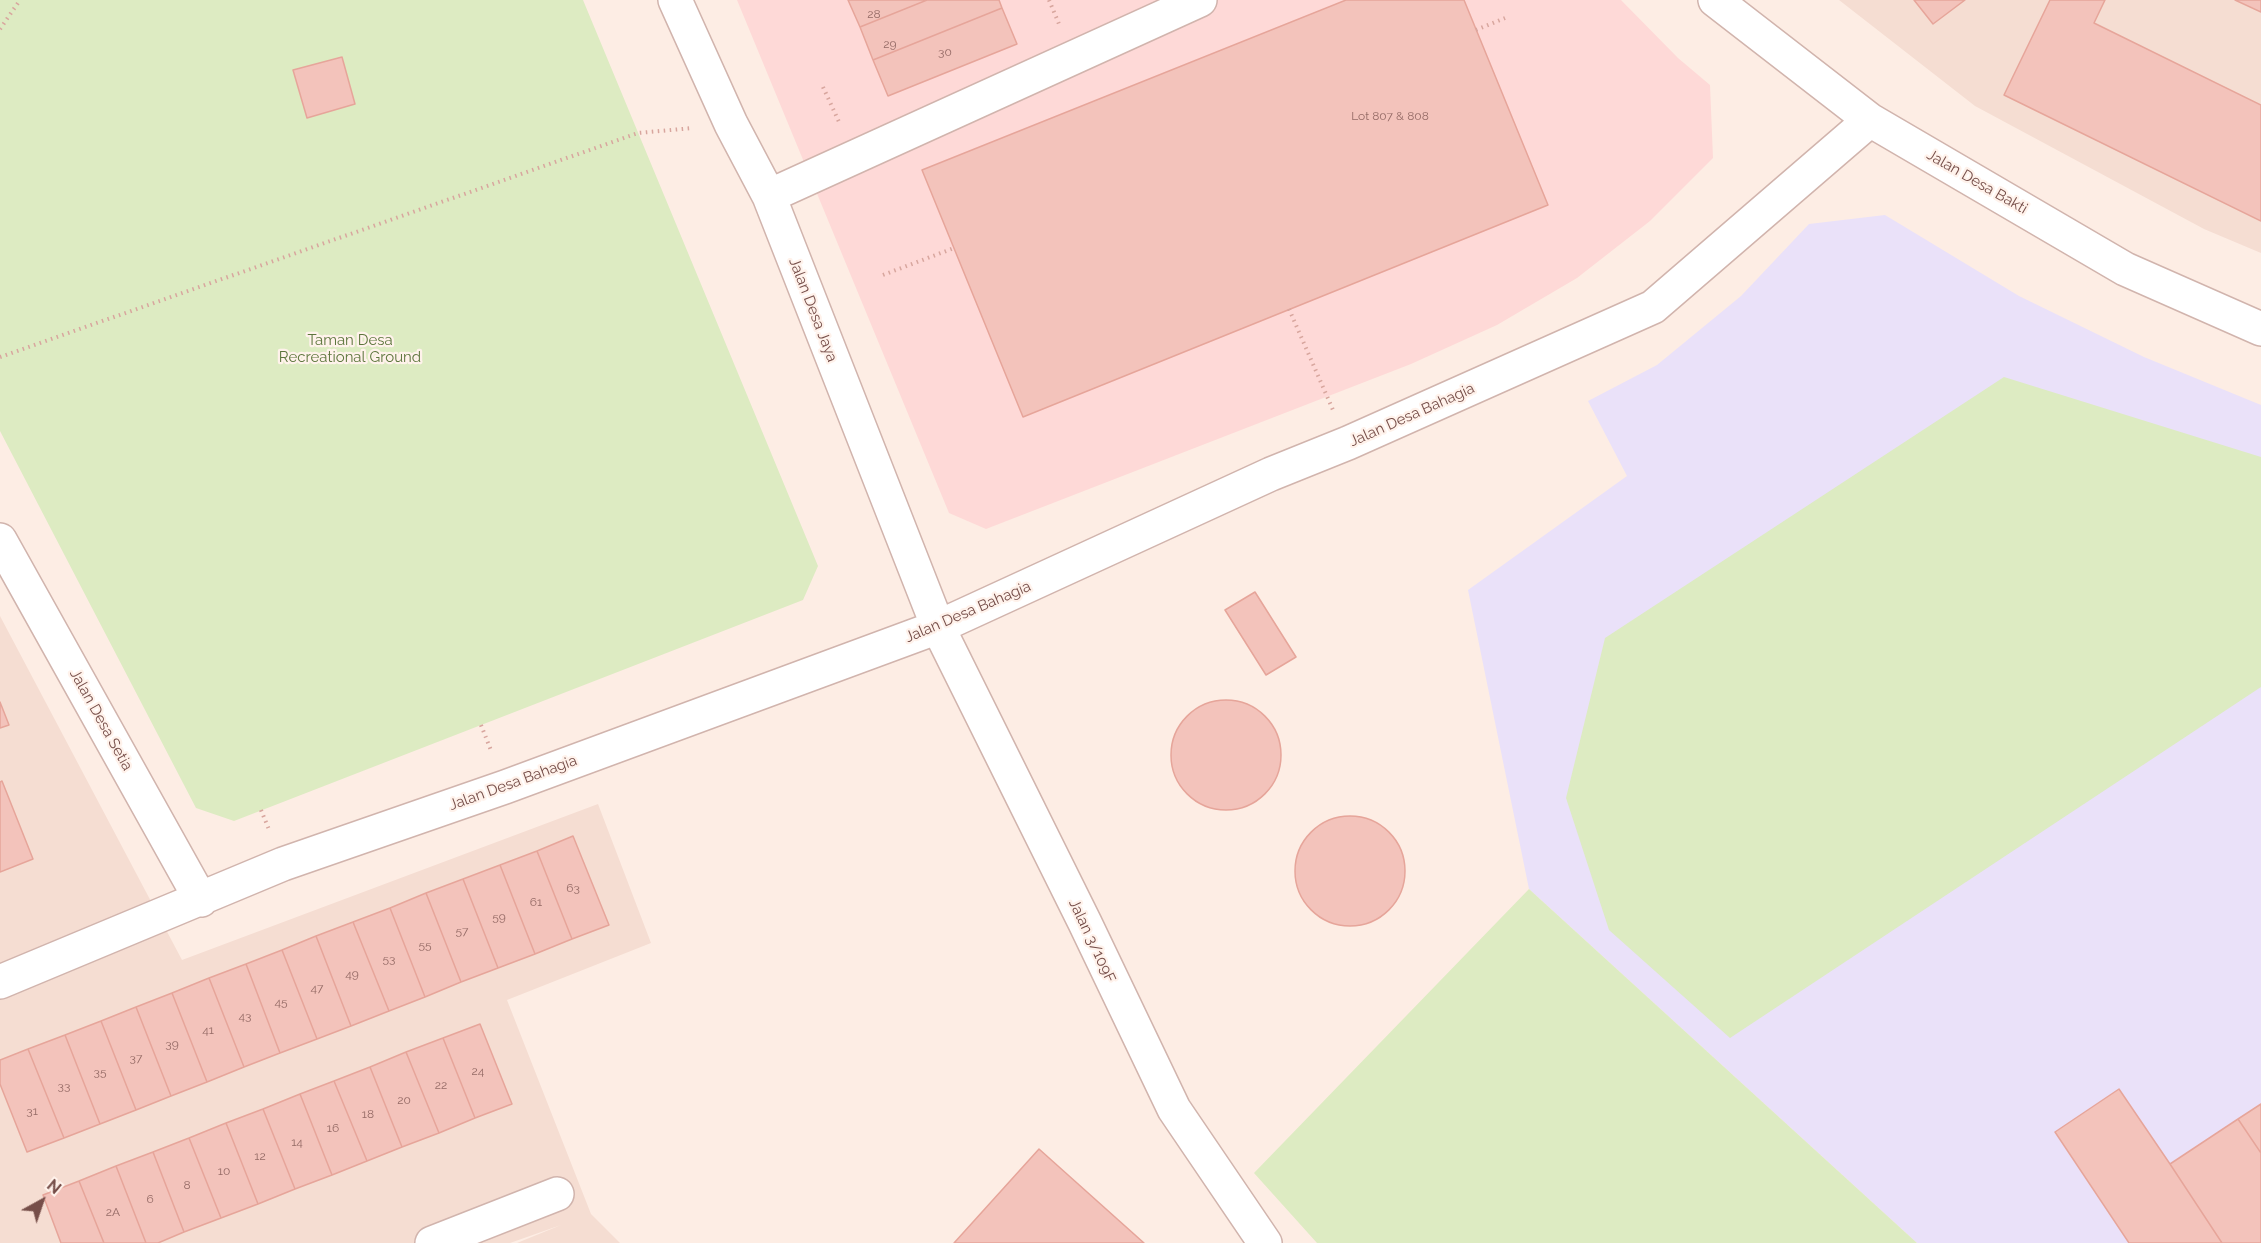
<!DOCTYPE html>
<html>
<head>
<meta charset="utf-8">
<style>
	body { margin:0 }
	#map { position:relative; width:2261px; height:1243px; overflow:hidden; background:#fdede4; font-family:Raleway,sans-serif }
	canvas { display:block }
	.north { position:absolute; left:12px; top:1171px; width:60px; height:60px; -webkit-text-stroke:4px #fff2eb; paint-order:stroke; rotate:40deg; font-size:16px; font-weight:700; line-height:24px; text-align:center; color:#764e49 }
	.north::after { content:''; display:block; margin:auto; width:21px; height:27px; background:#764e49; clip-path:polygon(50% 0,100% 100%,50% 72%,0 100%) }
</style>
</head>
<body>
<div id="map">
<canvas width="2261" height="1243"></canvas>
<div class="north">N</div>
</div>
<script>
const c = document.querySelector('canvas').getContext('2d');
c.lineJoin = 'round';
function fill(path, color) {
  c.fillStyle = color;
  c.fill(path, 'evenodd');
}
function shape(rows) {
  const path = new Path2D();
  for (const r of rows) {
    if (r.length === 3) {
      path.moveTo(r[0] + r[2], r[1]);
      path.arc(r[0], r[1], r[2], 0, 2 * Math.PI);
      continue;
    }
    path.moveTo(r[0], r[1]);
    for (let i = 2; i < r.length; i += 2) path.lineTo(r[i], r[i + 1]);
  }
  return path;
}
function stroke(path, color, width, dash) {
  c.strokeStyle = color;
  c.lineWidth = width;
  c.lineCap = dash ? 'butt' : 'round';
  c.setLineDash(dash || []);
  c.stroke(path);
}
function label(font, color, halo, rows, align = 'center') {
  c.font = font + ' Raleway,sans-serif';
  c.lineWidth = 4.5;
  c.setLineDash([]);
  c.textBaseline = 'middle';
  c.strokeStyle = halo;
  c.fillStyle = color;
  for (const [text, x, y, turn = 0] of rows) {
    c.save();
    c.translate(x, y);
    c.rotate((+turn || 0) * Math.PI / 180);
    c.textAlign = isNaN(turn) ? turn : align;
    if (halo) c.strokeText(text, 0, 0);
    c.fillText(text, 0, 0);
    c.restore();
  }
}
const residential = shape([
	[1839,0,2261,0,2261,253,2204,229,1975,106],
	[0,616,182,960,598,804,651,943,507,1000,591,1214,620,1243,517,1243,561,1225,510,1243,0,1243]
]);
const commercial = shape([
	[737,0,1621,0,1678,58,1710,85,1713,158,1650,221,1577,278,1497,325,1411,364,986,529,949,513]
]);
const education = shape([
	[1885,215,2019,296,2144,357,2261,405,2261,1243,1917,1243,1529,889,1468,590,1627,476,1588,401,1657,365,1741,296,1809,224]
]);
const green = shape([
	[0,0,583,0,818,566,803,600,234,821,196,808,0,431],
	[2004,377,2261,457,2261,687,1730,1038,1609,930,1566,798,1605,638],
	[1529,889,1917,1243,1317,1243,1254,1173]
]);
const building = shape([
	[848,0,927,0,860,27,848,0],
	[927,0,999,0,1002,8,873,60,860,27,927,0],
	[1346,0,1464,0,1548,205,1023,417,922,170,1346,0],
	[1914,0,1965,0,1933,24,1914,0],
	[2050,0,2105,0,2094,23,2261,105,2261,221,2004,95,2050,0],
	[2235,0,2261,0,2261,12,2235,0],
	[1002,8,1017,44,888,96,873,60,1002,8],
	[342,57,355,104,307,118,293,70,342,57],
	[1255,592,1296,657,1266,675,1225,610,1255,592],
	[1226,755,55],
	[0,702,9,725,0,728,0,702],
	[2,781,33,859,0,872,0,782,2,781],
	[1350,871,55],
	[573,836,609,925,572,939,537,851,573,836],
	[537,851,572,939,535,954,500,865,537,851],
	[500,865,535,954,498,968,463,879,500,865],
	[463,879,498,968,461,982,426,893,463,879],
	[426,893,461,982,425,997,390,908,426,893],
	[390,908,425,997,389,1011,353,922,390,908],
	[353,922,389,1011,351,1026,316,936,353,922],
	[316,936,351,1026,317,1039,282,950,316,936],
	[282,950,317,1039,280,1053,246,964,282,950],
	[246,964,280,1053,244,1067,209,978,246,964],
	[209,978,244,1067,207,1082,172,993,209,978],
	[172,993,207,1082,171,1096,136,1007,172,993],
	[136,1007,171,1096,136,1110,101,1021,136,1007],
	[101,1021,136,1110,100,1124,65,1035,101,1021],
	[480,1024,512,1104,475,1118,443,1038,480,1024],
	[65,1035,100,1124,64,1138,28,1049,65,1035],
	[443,1038,475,1118,439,1133,406,1052,443,1038],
	[28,1049,64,1138,27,1152,0,1084,0,1060,28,1049],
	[406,1052,439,1133,402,1147,370,1067,406,1052],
	[370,1067,402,1147,367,1161,334,1081,370,1067],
	[334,1081,367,1161,332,1175,300,1094,334,1081],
	[2119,1089,2170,1164,2222,1243,2129,1243,2055,1132,2119,1089],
	[300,1094,332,1175,295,1189,263,1109,300,1094],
	[2261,1104,2261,1153,2238,1119,2261,1104],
	[263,1109,295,1189,258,1204,226,1123,263,1109],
	[2238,1119,2261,1153,2261,1243,2222,1243,2170,1164,2238,1119],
	[226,1123,258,1204,221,1218,189,1138,226,1123],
	[189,1138,221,1218,184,1232,153,1152,189,1138],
	[1039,1149,1144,1243,954,1243,1039,1149],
	[153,1152,184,1232,158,1243,146,1243,116,1166,153,1152],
	[116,1166,146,1243,104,1243,79,1181,116,1166],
	[79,1181,104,1243,61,1243,43,1195,79,1181]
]);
const path = shape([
	[1049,0,1059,24],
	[0,29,20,0],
	[1476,30,1505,18],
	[823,87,840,124],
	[883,275,954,248],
	[1289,309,1333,410],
	[0,357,638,133,693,128],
	[481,725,492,753],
	[261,810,270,832]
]);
const minor = shape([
	[675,0,731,124,769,196,938,627,1085,923,1174,1109,1265,1243],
	[1715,0,1870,120,2125,269,2261,329],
	[769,196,1200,0],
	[0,540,201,900],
	[0,982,283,864,505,787,938,627,1271,474,1348,443,1653,307,1870,120],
	[432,1243,557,1194]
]);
const numberNames = [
	["28",874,14],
	["29",890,44],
	["30",945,52],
	["Lot 807 & 808",1390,116],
	["63",573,888],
	["61",536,902],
	["59",499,917],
	["57",462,931],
	["55",425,945],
	["53",389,959],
	["49",352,974],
	["47",317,988],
	["45",281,1002],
	["43",245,1016],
	["41",208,1030],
	["39",172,1044],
	["37",136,1058],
	["24",478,1071],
	["35",100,1072],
	["22",441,1085],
	["33",64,1086],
	["20",404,1100],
	["31",32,1111],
	["18",368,1114],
	["16",333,1128],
	["14",297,1142],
	["12",260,1156],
	["10",224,1171],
	["8",187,1185],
	["6",150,1199],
	["2A",113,1212]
];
const streetNames = [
	["Jalan Desa Bakti",1977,182,30],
	["Jalan Desa Jaya",813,310,69],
	["Jalan Desa Bahagia",1412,415,-24],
	["Jalan Desa Bahagia",968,612,-23],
	["Jalan Desa Setia",101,720,61],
	["Jalan Desa Bahagia",513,783,-20],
	["Jalan 3/109F",1092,941,65]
];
const parkNames = [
	["Taman Desa",350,340],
	["Recreational Ground",350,357]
];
fill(residential, '#f5ddd2');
fill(commercial, '#fed9d7');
fill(education, '#eae1f9');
fill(green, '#ddebc2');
fill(building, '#f3c3bb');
stroke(building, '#e6a59a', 1.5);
stroke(minor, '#d1b4ad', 36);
stroke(path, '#d8a69e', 4, [1.5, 4.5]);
stroke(minor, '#fff', 33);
label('12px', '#956b66', null, numberNames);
label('15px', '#764e49', '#fff2eb', streetNames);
label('15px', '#5d763d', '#fff2eb', parkNames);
</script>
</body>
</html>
